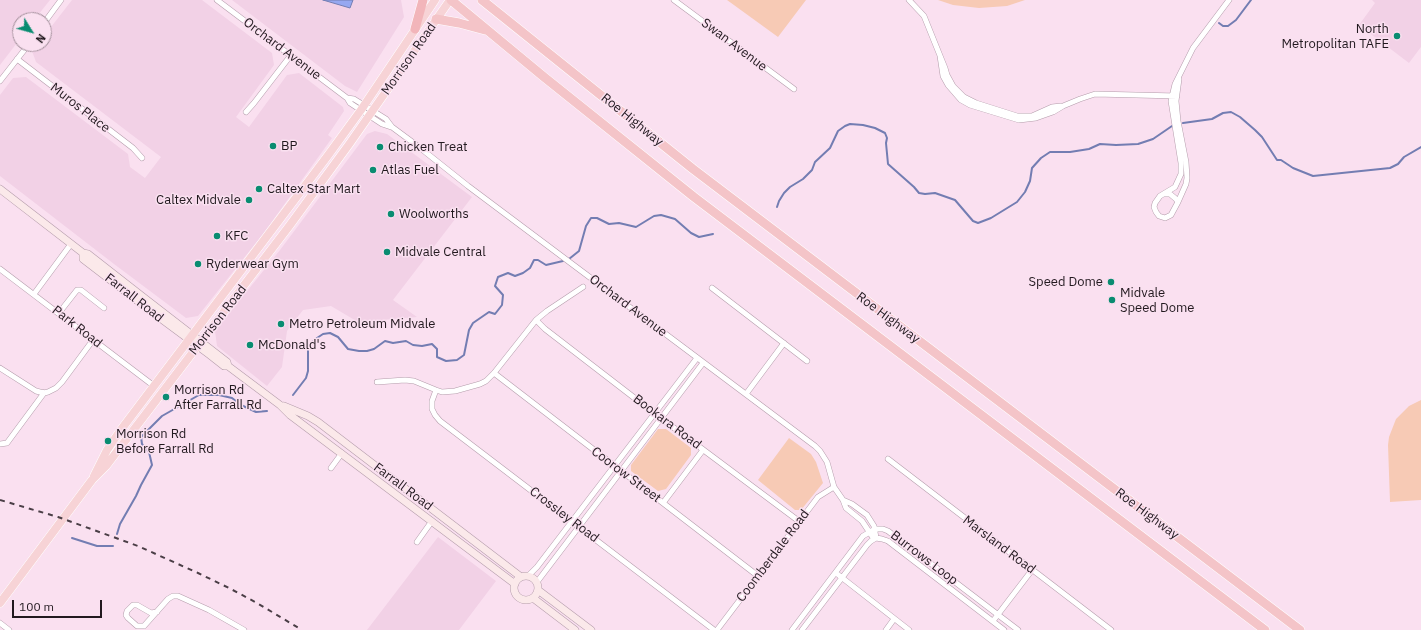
<!DOCTYPE html>
<html>
<head>
<meta charset="utf-8">
<style>
	body { margin:0 }
	#map { position:relative; width:1421px; height:630px; overflow:hidden; background:#fae0f0; font-family:"IBM Plex Sans",sans-serif }
	canvas { display:block }
	.north { position:absolute; left:12px; top:12px; width:40px; height:40px; box-sizing:border-box; background:#fae0f0; border:1px solid #a4909c; border-radius:50%; rotate:127deg; font-size:11px; font-weight:700; line-height:16px; text-align:center; color:#22191f }
	.north::after { content:''; display:block; margin:auto; width:14px; height:18px; background:#098c71; clip-path:polygon(50% 0,100% 100%,50% 72%,0 100%) }
	.scale { position:absolute; left:12px; top:600px; width:90px; height:18px; box-sizing:border-box; border:2px solid #22191f; border-top:0; padding-left:5px; font-size:12px; line-height:14px; white-space:nowrap; color:#22191f; -webkit-text-stroke:3px #fae0f0; paint-order:stroke }
</style>
</head>
<body>
<div id="map">
<canvas width="1421" height="630"></canvas>
<div class="north">N</div>
<div class="scale">100 m</div>
</div>
<script>
const c = document.querySelector('canvas').getContext('2d');
c.lineJoin = 'round';
function fill(path, color) {
  c.fillStyle = color;
  c.fill(path, 'evenodd');
}
function shape(rows) {
  const path = new Path2D();
  for (const r of rows) {
    if (r.length === 3) {
      path.moveTo(r[0] + r[2], r[1]);
      path.arc(r[0], r[1], r[2], 0, 2 * Math.PI);
      continue;
    }
    path.moveTo(r[0], r[1]);
    for (let i = 2; i < r.length; i += 2) path.lineTo(r[i], r[i + 1]);
  }
  return path;
}
function stroke(path, color, width, dash) {
  c.strokeStyle = color;
  c.lineWidth = width;
  c.lineCap = dash ? 'butt' : 'round';
  c.setLineDash(dash || []);
  c.stroke(path);
}
function label(font, color, halo, rows, align = 'center') {
  c.font = font + ' "IBM Plex Sans",sans-serif';
  c.lineWidth = 3;
  c.setLineDash([]);
  c.textBaseline = 'middle';
  c.strokeStyle = halo;
  c.fillStyle = color;
  for (const [text, x, y, turn = 0] of rows) {
    c.save();
    c.translate(x, y);
    c.rotate((+turn || 0) * Math.PI / 180);
    c.textAlign = isNaN(turn) ? turn : align;
    if (halo) c.strokeText(text, 0, 0);
    c.fillText(text, 0, 0);
    c.restore();
  }
}
const built = shape([
	[0,0,50,0,34,20,20,20,20,39,0,65],
	[72,0,202,0,272,53,274,65,236,117,249,127,287,75,299,73,343,107,344,111,328,135,332,138,263,234,198,316,186,318,114,264,0,176,0,95,13,78,26,77,128,154,130,167,145,178,161,157,36,62,32,51,38,44,44,44,44,36],
	[232,0,323,0,350,8,353,0,401,0,404,17,357,92,345,86],
	[1372,0,1421,0,1421,47,1409,63,1359,25,1375,3],
	[375,131,387,134,472,197,393,300,417,317,358,322,331,306,303,310,287,331,282,367,267,386,217,346,215,331,280,250,367,134],
	[438,537,496,581,459,630,367,630]
]);
const green = shape([
	[727,0,806,0,778,37],
	[938,0,1025,0,1007,6,979,8,953,5],
	[1421,400,1421,500,1390,502,1388,445,1389,437,1396,419,1409,406],
	[658,429,666,429,691,448,691,455,666,489,658,491,631,471,631,465],
	[789,438,811,454,816,462,823,483,801,510,795,510,758,480]
]);
const water = shape([
	[323,0,353,0,350,8,323,0]
]);
const stream = shape([
	[1219,23,1223,26,1228,26,1236,20,1251,0],
	[1183,123,1212,119,1223,113,1231,112,1240,117,1255,130,1262,137,1277,160,1281,160,1293,168,1313,176,1390,168,1398,164,1404,157,1421,147],
	[777,207,779,201,784,193,790,187,803,179,812,170,815,162,830,148,838,131,845,126,850,124,863,125,875,128,885,133,887,138,886,143,888,164,914,187,919,193,925,194,935,193,955,200,973,221,978,223,991,218,1017,202,1025,192,1030,181,1032,168,1041,158,1050,152,1070,152,1089,149,1100,144,1116,145,1138,144,1153,139,1172,126],
	[569,259,579,251,586,226,591,218,597,218,609,224,619,223,636,227,654,216,661,215,675,219,691,233,699,237,713,234],
	[293,395,306,378,308,371,308,348,314,340,323,334,330,333,338,337,348,349,359,351,367,351,374,349,385,341,393,343,406,341,413,345,422,346,432,344,437,349,437,357,446,361,457,360,464,355,469,330,473,323,489,312,495,314,502,305,503,295,495,286,498,277,508,273,515,276,523,273,530,268,534,260,538,260,546,265,563,261],
	[117,534,120,524,136,496,141,485,152,465,149,452,142,444,141,437,162,416,199,395,219,395,232,398,241,405,256,412,267,411],
	[72,538,97,546,113,546]
]);
const minor = shape([
	[217,0,347,98,350,103,382,124,391,127],
	[674,0,794,89],
	[909,0,924,16,945,68,947,75,953,86,964,97,976,103,1017,116,1032,116,1052,107,1061,106],
	[44,23,61,0],
	[940,56,943,76,948,85,961,100,970,105,1019,120,1036,118,1053,112,1063,106,1080,99,1095,94,1177,96],
	[17,59,133,148,142,158],
	[0,81,29,44],
	[347,98,354,99,386,119,392,127,419,147,468,186,815,446,820,451,827,462,834,487,843,500,846,508,862,521,874,539],
	[246,112,254,103,291,55],
	[1164,194,1170,194,1176,199,1178,202,1171,215,1165,218,1159,216,1156,212,1154,207,1155,203,1160,196,1175,187,1181,174,1181,163,1171,101,1175,84,1193,48,1229,0],
	[1178,202,1186,184,1187,178,1186,162,1178,121,1176,101,1179,79],
	[0,269,154,386],
	[712,288,807,361],
	[34,294,71,244],
	[59,313,77,290,81,290,104,308],
	[536,320,545,329,654,413,800,522],
	[0,368,36,391,44,393,48,392,56,388,62,382,93,340],
	[494,373,758,576],
	[377,382,405,380,414,381,436,390,442,392,455,391,480,384,486,381,494,373,536,320,547,311,583,287],
	[436,390,432,401,432,409,435,415,440,421,714,630],
	[746,394,784,343],
	[0,444,7,443,44,393],
	[888,459,1111,630],
	[331,468,342,453],
	[843,500,852,504,867,515,874,526,876,538],
	[663,503,703,450],
	[417,542,432,521],
	[836,573,909,630],
	[528,576,537,567,697,358],
	[537,582,703,363],
	[157,612,151,613,137,605,133,605,127,611,126,615,128,618,137,626,144,626,168,599,173,596,178,596,209,610,244,630],
	[993,621,1032,570],
	[0,623,9,630],
	[717,630,818,497,834,487],
	[792,630,863,536,875,529,883,529,888,531,1018,630],
	[802,630,867,545,871,541,876,538,882,539,888,541,1004,630],
	[886,630,894,619]
]);
const secondary = shape([
	[0,189,83,253,88,254,143,297,227,362,228,366],
	[83,253,83,259,152,312,210,355,224,366,228,366,280,405,290,415,515,584],
	[284,406,308,416,318,422,521,577],
	[526,588,12],
	[538,590,591,630],
	[533,598,575,630]
]);
const primary = shape([
	[94,476,107,450,120,431,329,154,361,110,435,0],
	[0,603,92,480,106,466,290,225,350,143,450,0]
]);
const trunk = shape([
	[451,0,544,77,694,197,1265,630],
	[482,0,693,169,1300,630],
	[436,19,459,23,485,30]
]);
const motorway = shape([
	[415,29,423,0]
]);
const rail = shape([
	[0,500,58,517,138,546,198,573,229,588,257,603,302,630]
]);
const markers = [
	[1397,36,4,"#098c71"],
	[273,146,4,"#098c71"],
	[380,147,4,"#098c71"],
	[373,170,4,"#098c71"],
	[259,189,4,"#098c71"],
	[249,200,4,"#098c71"],
	[391,214,4,"#098c71"],
	[217,236,4,"#098c71"],
	[387,252,4,"#098c71"],
	[198,264,4,"#098c71"],
	[1111,282,4,"#098c71"],
	[1112,300,4,"#098c71"],
	[281,324,4,"#098c71"],
	[250,345,4,"#098c71"],
	[166,397,4,"#098c71"],
	[108,441,4,"#098c71"]
];
const poiNames = [
	["North",1389,29,"right"],
	["Metropolitan TAFE",1389,44,"right"],
	["BP",281,146],
	["Chicken Treat",388,147],
	["Atlas Fuel",381,170],
	["Caltex Star Mart",267,189],
	["Caltex Midvale",241,200,"right"],
	["Woolworths",399,214],
	["KFC",225,236],
	["Midvale Central",395,252],
	["Ryderwear Gym",206,264],
	["Speed Dome",1103,282,"right"],
	["Midvale",1120,293],
	["Speed Dome",1120,308],
	["Metro Petroleum Midvale",289,324],
	["McDonald's",258,345],
	["Morrison Rd",174,390],
	["After Farrall Rd",174,405],
	["Morrison Rd",116,434],
	["Before Farrall Rd",116,449]
];
const streetNames = [
	["Swan Avenue",734,45,37],
	["Orchard Avenue",282,49,37],
	["Morrison Road",409,59,-55],
	["Muros Place",80,108,38],
	["Roe Highway",632,120,39],
	["Farrall Road",134,298,38],
	["Orchard Avenue",628,306,37],
	["Roe Highway",888,318,37],
	["Morrison Road",218,320,-52],
	["Park Road",77,327,38],
	["Bookara Road",667,422,37],
	["Coorow Street",626,475,37],
	["Farrall Road",403,487,37],
	["Roe Highway",1147,514,37],
	["Crossley Road",564,515,37],
	["Marsland Road",999,545,37],
	["Coomberdale Road",773,556,-53],
	["Burrows Loop",924,558,37]
];
fill(built, '#f2d1e6');
fill(green, '#f7cab5');
fill(water, '#96a8f1');
stroke(water, '#737db2', 1);
stroke(stream, '#737db2', 2);
stroke(minor, '#b49cab', 6);
stroke(secondary, '#b49cab', 8);
stroke(primary, '#fff', 9);
stroke(trunk, '#fff', 10);
stroke(motorway, '#fff', 10);
stroke(minor, '#fff', 5);
stroke(secondary, '#fbe9ea', 7);
stroke(primary, '#f7d3d6', 8);
stroke(trunk, '#f4c4c8', 9);
stroke(motorway, '#f2b5ba', 9);
stroke(rail, '#4a3e46', 2, [5, 5]);
for (const [x, y, r, color] of markers) {
  const dot = new Path2D();
  dot.arc(x, y, r, 0, 2 * Math.PI);
  c.fillStyle = color;
  c.fill(dot);
  stroke(dot, '#fae0f0', 1.5);
}
label('13px', '#22191f', '#fae0f0', poiNames, 'left');
label('13px', '#22191f', '#fae0f0', streetNames);
</script>
</body>
</html>
